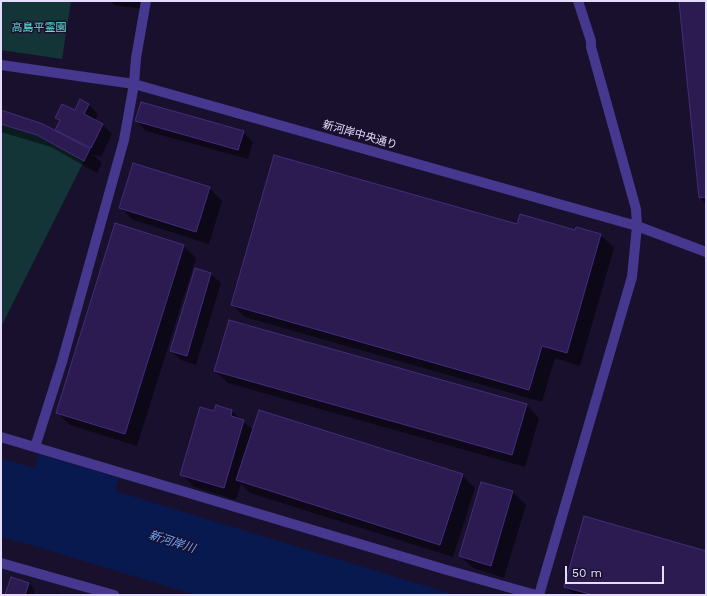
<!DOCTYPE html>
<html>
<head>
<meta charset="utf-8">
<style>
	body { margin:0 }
	#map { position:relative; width:707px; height:596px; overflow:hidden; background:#19102e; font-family:"Work Sans",sans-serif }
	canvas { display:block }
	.frame { position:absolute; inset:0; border:2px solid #e5ddff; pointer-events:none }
	.scale { position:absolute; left:565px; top:566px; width:99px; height:18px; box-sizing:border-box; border:2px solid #e5ddff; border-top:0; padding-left:5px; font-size:12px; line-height:14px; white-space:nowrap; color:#e5ddff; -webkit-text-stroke:3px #19102e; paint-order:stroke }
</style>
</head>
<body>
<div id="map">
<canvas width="707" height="596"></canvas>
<div class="frame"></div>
<div class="scale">50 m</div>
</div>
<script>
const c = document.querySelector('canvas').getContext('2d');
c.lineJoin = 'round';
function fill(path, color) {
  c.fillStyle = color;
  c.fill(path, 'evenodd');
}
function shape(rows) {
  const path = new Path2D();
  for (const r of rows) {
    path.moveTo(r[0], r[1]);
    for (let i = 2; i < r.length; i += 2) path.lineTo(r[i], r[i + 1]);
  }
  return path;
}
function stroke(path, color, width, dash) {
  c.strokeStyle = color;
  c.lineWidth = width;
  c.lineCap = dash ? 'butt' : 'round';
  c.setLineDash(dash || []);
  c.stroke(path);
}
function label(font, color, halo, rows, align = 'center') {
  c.font = font + ' "Work Sans","Noto Sans JP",sans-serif';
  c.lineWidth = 3;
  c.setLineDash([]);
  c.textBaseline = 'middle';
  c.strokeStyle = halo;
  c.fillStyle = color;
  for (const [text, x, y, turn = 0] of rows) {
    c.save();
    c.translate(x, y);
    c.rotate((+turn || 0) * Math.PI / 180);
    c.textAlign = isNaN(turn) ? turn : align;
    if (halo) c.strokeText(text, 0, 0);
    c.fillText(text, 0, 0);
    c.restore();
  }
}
const green = shape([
	[1,1,71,1,62,59,1,50],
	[1,124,37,135,84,161,1,327]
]);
const water = shape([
	[39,454,119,478,115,491,455,595,196,595,31,545,1,537,1,459,35,468]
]);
const shadow = shape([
	[111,1,143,1,142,9,114,5],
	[680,1,706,1,706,204,700,198],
	[89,105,98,114,95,121,103,125,112,134,101,157,93,154,102,163,97,173,51,147,1,132,1,111,61,134,57,130,61,122,56,117,75,112],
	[136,121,243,132,253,142,248,159,146,131],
	[210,188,222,201,209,244,133,220,120,207],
	[517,225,576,231,576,228,601,235,614,248,580,366,555,358,542,402,245,317,232,305],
	[183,245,196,258,137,446,70,425,57,412],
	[195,269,211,274,221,283,196,365,181,360,171,351],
	[215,371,527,405,539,418,525,467,228,383],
	[232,411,253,430,462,475,475,488,453,557,250,493,241,484,236,500,194,487,181,474,215,412],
	[482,483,513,492,526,505,504,578,473,568,460,556],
	[706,552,706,595,574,595,565,586],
	[29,583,35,590,33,595,6,595],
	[56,593,64,595,55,595]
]);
const building = shape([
	[679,1,706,1,706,197,699,198,679,1],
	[80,99,89,104,84,114,103,124,91,148,55,130,60,120,55,118,62,104,75,110,80,99],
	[141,102,244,131,238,150,135,121,141,102],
	[1,110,43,124,90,149,84,161,37,135,1,124,1,110],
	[274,155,517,224,520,214,575,230,576,227,601,234,567,353,542,346,529,390,231,305,274,155],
	[133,163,210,187,196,232,119,208,133,163],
	[115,223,184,245,125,434,56,413,115,223],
	[195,268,211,273,187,356,170,351,195,268],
	[229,320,527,404,512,455,214,371,229,320],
	[216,405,232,410,231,416,244,420,224,488,180,475,200,407,214,411,216,405],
	[259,410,463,474,440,545,236,480,259,410],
	[481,482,513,491,491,566,459,556,481,482],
	[584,516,706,551,706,595,593,595,564,587,584,516],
	[11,577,29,583,25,595,5,595,11,577]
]);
const minor = shape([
	[578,1,591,41,591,47],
	[1,437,447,570,536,595],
	[35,447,62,362,124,140,134,84,136,58,146,1],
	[539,595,632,277,637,226]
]);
const tertiary = shape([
	[591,47,636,209,637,226],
	[1,65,134,84,637,226,706,252],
	[1,563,114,595]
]);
const parkNames = [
	["高島平霊園",39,28]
];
const streetNames = [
	["新河岸中央通り",360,135,16]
];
const waterNames = [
	["新河岸川",172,542,18]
];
fill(green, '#133538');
fill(water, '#08194f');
fill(shadow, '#0007');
fill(building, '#2c1b50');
stroke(building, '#452c7d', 1);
stroke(minor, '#46388f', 10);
stroke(tertiary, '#46388f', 10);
label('11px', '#60e8d6', '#19102e', parkNames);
label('11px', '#e5ddff', '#19102e', streetNames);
label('italic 12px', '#6ba9ff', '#19102e', waterNames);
</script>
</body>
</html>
